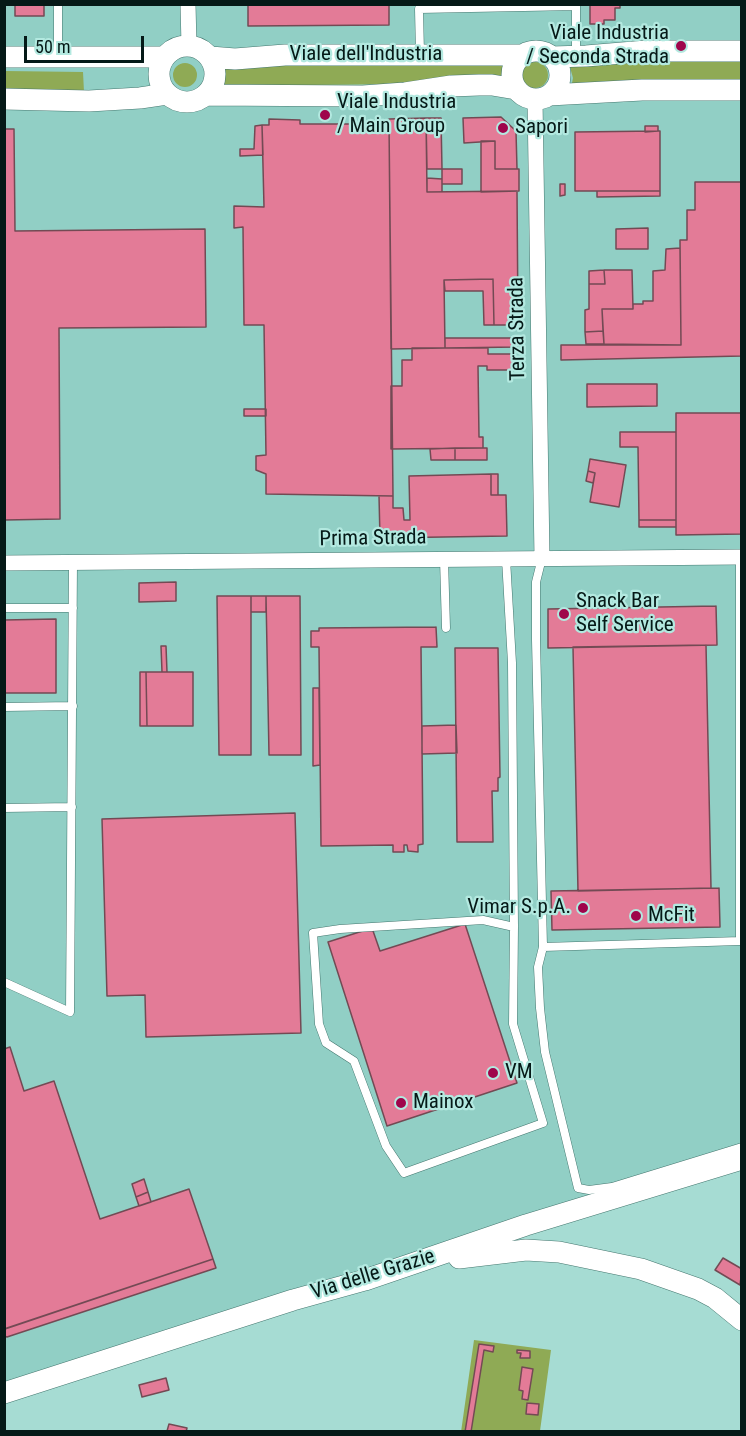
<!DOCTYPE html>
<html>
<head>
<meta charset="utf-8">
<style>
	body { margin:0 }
	#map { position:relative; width:746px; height:1436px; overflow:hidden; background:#a6dcd3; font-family:"Roboto Condensed",sans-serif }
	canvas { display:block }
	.frame { position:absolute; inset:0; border:6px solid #051917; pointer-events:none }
	.scale { position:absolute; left:24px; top:36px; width:120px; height:27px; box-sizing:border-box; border:3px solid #051917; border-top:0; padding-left:8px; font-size:18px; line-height:21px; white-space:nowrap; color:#051917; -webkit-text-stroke:4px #b3e9e0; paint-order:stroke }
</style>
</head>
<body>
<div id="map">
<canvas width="746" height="1436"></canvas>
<div class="frame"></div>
<div class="scale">50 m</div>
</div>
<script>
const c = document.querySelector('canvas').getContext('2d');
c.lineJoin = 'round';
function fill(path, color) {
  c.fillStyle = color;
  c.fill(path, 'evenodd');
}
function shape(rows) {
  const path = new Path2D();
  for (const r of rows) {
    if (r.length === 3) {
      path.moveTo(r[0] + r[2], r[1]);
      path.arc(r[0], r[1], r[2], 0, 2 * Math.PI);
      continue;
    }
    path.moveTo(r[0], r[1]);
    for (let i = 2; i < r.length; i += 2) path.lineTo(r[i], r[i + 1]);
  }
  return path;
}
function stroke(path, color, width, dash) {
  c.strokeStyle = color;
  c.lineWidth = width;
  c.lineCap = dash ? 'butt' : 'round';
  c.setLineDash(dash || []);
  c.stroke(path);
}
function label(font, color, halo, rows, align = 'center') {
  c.font = font + ' "Roboto Condensed",sans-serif';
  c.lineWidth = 4.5;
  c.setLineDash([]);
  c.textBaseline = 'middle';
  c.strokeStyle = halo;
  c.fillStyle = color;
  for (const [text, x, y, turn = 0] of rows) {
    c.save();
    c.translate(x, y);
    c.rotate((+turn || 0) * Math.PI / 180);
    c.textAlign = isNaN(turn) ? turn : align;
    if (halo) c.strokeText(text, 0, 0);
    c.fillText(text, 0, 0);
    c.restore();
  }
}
const built = shape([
	[4,5,742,5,741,1157,4,1383]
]);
const green = shape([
	[741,60,741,81,571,88,573,78,570,67,640,61],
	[535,75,13],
	[185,75,12],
	[505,63,502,79,404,84,221,86,224,78,225,69,252,65],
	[5,71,83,72,84,92,5,90],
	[474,1340,551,1350,540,1431,461,1432]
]);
const building = shape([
	[15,4,44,4,44,16,15,16,15,4],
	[248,4,389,4,389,25,248,26,248,4],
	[590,4,620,4,620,8,615,8,615,20,604,20,604,24,590,24,590,4],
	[501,117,516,131,517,169,495,169,495,141,464,143,463,118,501,117],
	[426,118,427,192,517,191,518,325,494,325,493,279,444,280,445,348,391,349,389,119,426,118],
	[426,118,441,118,442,169,427,169,426,118],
	[269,119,300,120,300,124,389,124,393,496,266,494,266,474,256,470,256,456,266,455,264,325,244,325,243,227,234,228,234,206,264,207,262,125,269,125,269,119],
	[262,125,263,155,240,156,240,149,254,149,255,126,262,125],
	[645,126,658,126,658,131,645,132,645,126],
	[4,129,14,129,15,231,205,229,206,327,59,328,60,519,4,520,4,129],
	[658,131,660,131,660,191,575,191,575,132,658,131],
	[481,141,495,141,495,169,519,169,519,191,481,192,481,141],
	[442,169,462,169,462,184,442,184,442,169],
	[427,178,442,179,442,192,427,192,427,178],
	[695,182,742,182,742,356,561,360,561,345,681,345,680,240,687,240,687,210,695,210,695,182],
	[560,184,565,184,565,195,560,196,560,184],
	[597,191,660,191,660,196,597,197,597,191],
	[648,228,648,249,616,249,616,229,648,228],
	[680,248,681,345,604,344,602,309,633,309,633,304,643,304,643,301,653,301,653,271,665,270,666,249,680,248],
	[604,270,632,270,633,309,602,309,603,331,585,332,585,310,589,309,589,284,605,284,604,270],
	[604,270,605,284,589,284,589,271,604,270],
	[493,279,494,325,484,325,483,291,445,291,444,280,493,279],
	[603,331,604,344,586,344,585,332,603,331],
	[445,338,517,338,517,347,445,348,445,338],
	[412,348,488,348,488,354,513,354,513,370,487,370,487,366,478,366,479,437,483,437,483,448,391,449,391,386,402,386,402,360,412,360,412,348],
	[587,384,657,384,657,406,587,407,587,384],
	[244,409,266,409,266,416,244,416,244,409],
	[676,413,742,413,742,534,676,535,676,413],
	[620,432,676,432,676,520,639,520,638,447,620,447,620,432],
	[455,448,455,460,431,460,430,449,455,448],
	[455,448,487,448,487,460,455,460,455,448],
	[590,459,626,465,619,507,590,502,595,473,588,471,590,459],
	[588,471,595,473,593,483,586,481,588,471],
	[491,474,491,495,506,495,507,536,380,538,379,496,393,496,393,508,403,508,404,520,410,520,409,476,491,474],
	[491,474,498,474,498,495,491,495,491,474],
	[639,520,676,520,676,527,639,527,639,520],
	[176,582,176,601,139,602,139,583,176,582],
	[217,596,251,596,251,755,219,755,217,596],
	[251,596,266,596,266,612,251,612,251,596],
	[266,596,300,596,301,755,269,755,266,596],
	[716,606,717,645,548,648,548,609,716,606],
	[56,619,56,693,4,693,4,620,56,619],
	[436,627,437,647,421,647,423,844,418,845,418,852,408,851,407,845,404,845,404,852,393,852,393,845,321,846,319,647,311,647,311,631,319,631,319,628,436,627],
	[706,645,711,888,578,891,573,647,706,645],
	[161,646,166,646,167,672,162,672,161,646],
	[455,648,498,648,500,777,498,778,498,791,492,791,493,842,457,842,455,648],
	[140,672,146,672,147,726,140,726,140,672],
	[146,672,193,672,193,726,147,726,146,672],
	[313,688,319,688,320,765,313,766,313,688],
	[456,725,457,753,422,754,422,726,456,725],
	[295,813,301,1033,146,1037,145,995,107,996,102,819,295,813],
	[719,888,720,927,552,930,551,891,719,888],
	[465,924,517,1083,387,1126,328,942,372,928,380,951,465,924],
	[10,1047,24,1091,54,1081,100,1219,189,1189,213,1259,5,1329,4,1049,10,1047],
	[144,1179,148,1192,136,1197,132,1184,144,1179],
	[148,1192,151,1202,139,1206,136,1197,148,1192],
	[723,1258,742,1269,740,1285,715,1270,723,1258],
	[213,1259,216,1268,7,1337,4,1336,4,1329,213,1259],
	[479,1344,494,1346,493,1352,484,1350,471,1432,465,1432,479,1344],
	[517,1350,530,1351,530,1358,520,1358,521,1353,517,1353,517,1350],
	[522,1367,533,1369,528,1400,522,1399,523,1391,519,1390,522,1367],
	[166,1378,169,1390,142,1397,139,1385,166,1378],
	[527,1403,539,1404,538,1415,526,1414,527,1403],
	[169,1424,187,1428,186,1432,167,1431,169,1424]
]);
const lane = shape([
	[58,4,58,55],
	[420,54,419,9,576,6,576,55],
	[542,558,536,582,536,640,543,947,740,941,740,557],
	[444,559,446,628],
	[506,559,512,663,514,927,513,1024,543,1123,404,1173,386,1146,354,1061,326,1043,319,1024,313,933,340,929,483,920,514,927],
	[4,608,73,608],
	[4,707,73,706],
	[4,808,72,807],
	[543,947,538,967,540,1008,545,1052,578,1188,589,1190,612,1187,742,1147],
	[4,982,70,1012,73,562]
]);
const street = shape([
	[188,4,189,46],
	[535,99,542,558],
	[4,563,742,557]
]);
const secondary = shape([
	[187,74,28],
	[536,75,24],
	[4,57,165,57],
	[210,57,235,59,285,55,522,55],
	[552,57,586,56,646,51,742,51],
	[206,95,363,96,405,93,451,86,479,85,492,85,516,89],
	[549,95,642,90,742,90],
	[4,99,89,101,140,98,167,94],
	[459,1258,526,1250,559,1252,641,1269,698,1289,715,1298,742,1320],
	[4,1393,293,1300,365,1280,526,1225,742,1159]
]);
const markers = [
	[681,46,6,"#9f054b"],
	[325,115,6,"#9f054b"],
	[503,128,6,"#9f054b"],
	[564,614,6,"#9f054b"],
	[583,908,6,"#9f054b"],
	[636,916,6,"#9f054b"],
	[493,1073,6,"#9f054b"],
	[401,1103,6,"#9f054b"]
];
const poiNames = [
	["Viale Industria",669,34,"right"],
	["/ Seconda Strada",669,58,"right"],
	["Viale Industria",337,103],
	["/ Main Group",337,127],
	["Sapori",515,128],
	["Snack Bar",576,602],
	["Self Service",576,626],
	["Vimar S.p.A.",571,908,"right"],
	["McFit",648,916],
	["VM",505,1073],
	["Mainox",413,1103]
];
const streetNames = [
	["Viale dell'Industria",366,55],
	["Terza Strada",518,329,-91],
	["Prima Strada",373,539,-1],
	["Via delle Grazie",373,1275,-17]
];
fill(built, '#91cfc5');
fill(green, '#8faa55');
fill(building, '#e37b97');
stroke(building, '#734a54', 1.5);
stroke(lane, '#44776f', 9);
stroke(street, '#44776f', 16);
stroke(secondary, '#44776f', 22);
stroke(lane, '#fff', 8);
stroke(street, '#fff', 15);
stroke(secondary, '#fff', 21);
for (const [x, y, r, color] of markers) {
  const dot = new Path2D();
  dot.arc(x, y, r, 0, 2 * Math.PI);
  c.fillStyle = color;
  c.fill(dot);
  stroke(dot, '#b3e9e0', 2);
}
label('21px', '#051917', '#b3e9e0', poiNames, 'left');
label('21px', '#051917', '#b3e9e0', streetNames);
</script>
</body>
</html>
